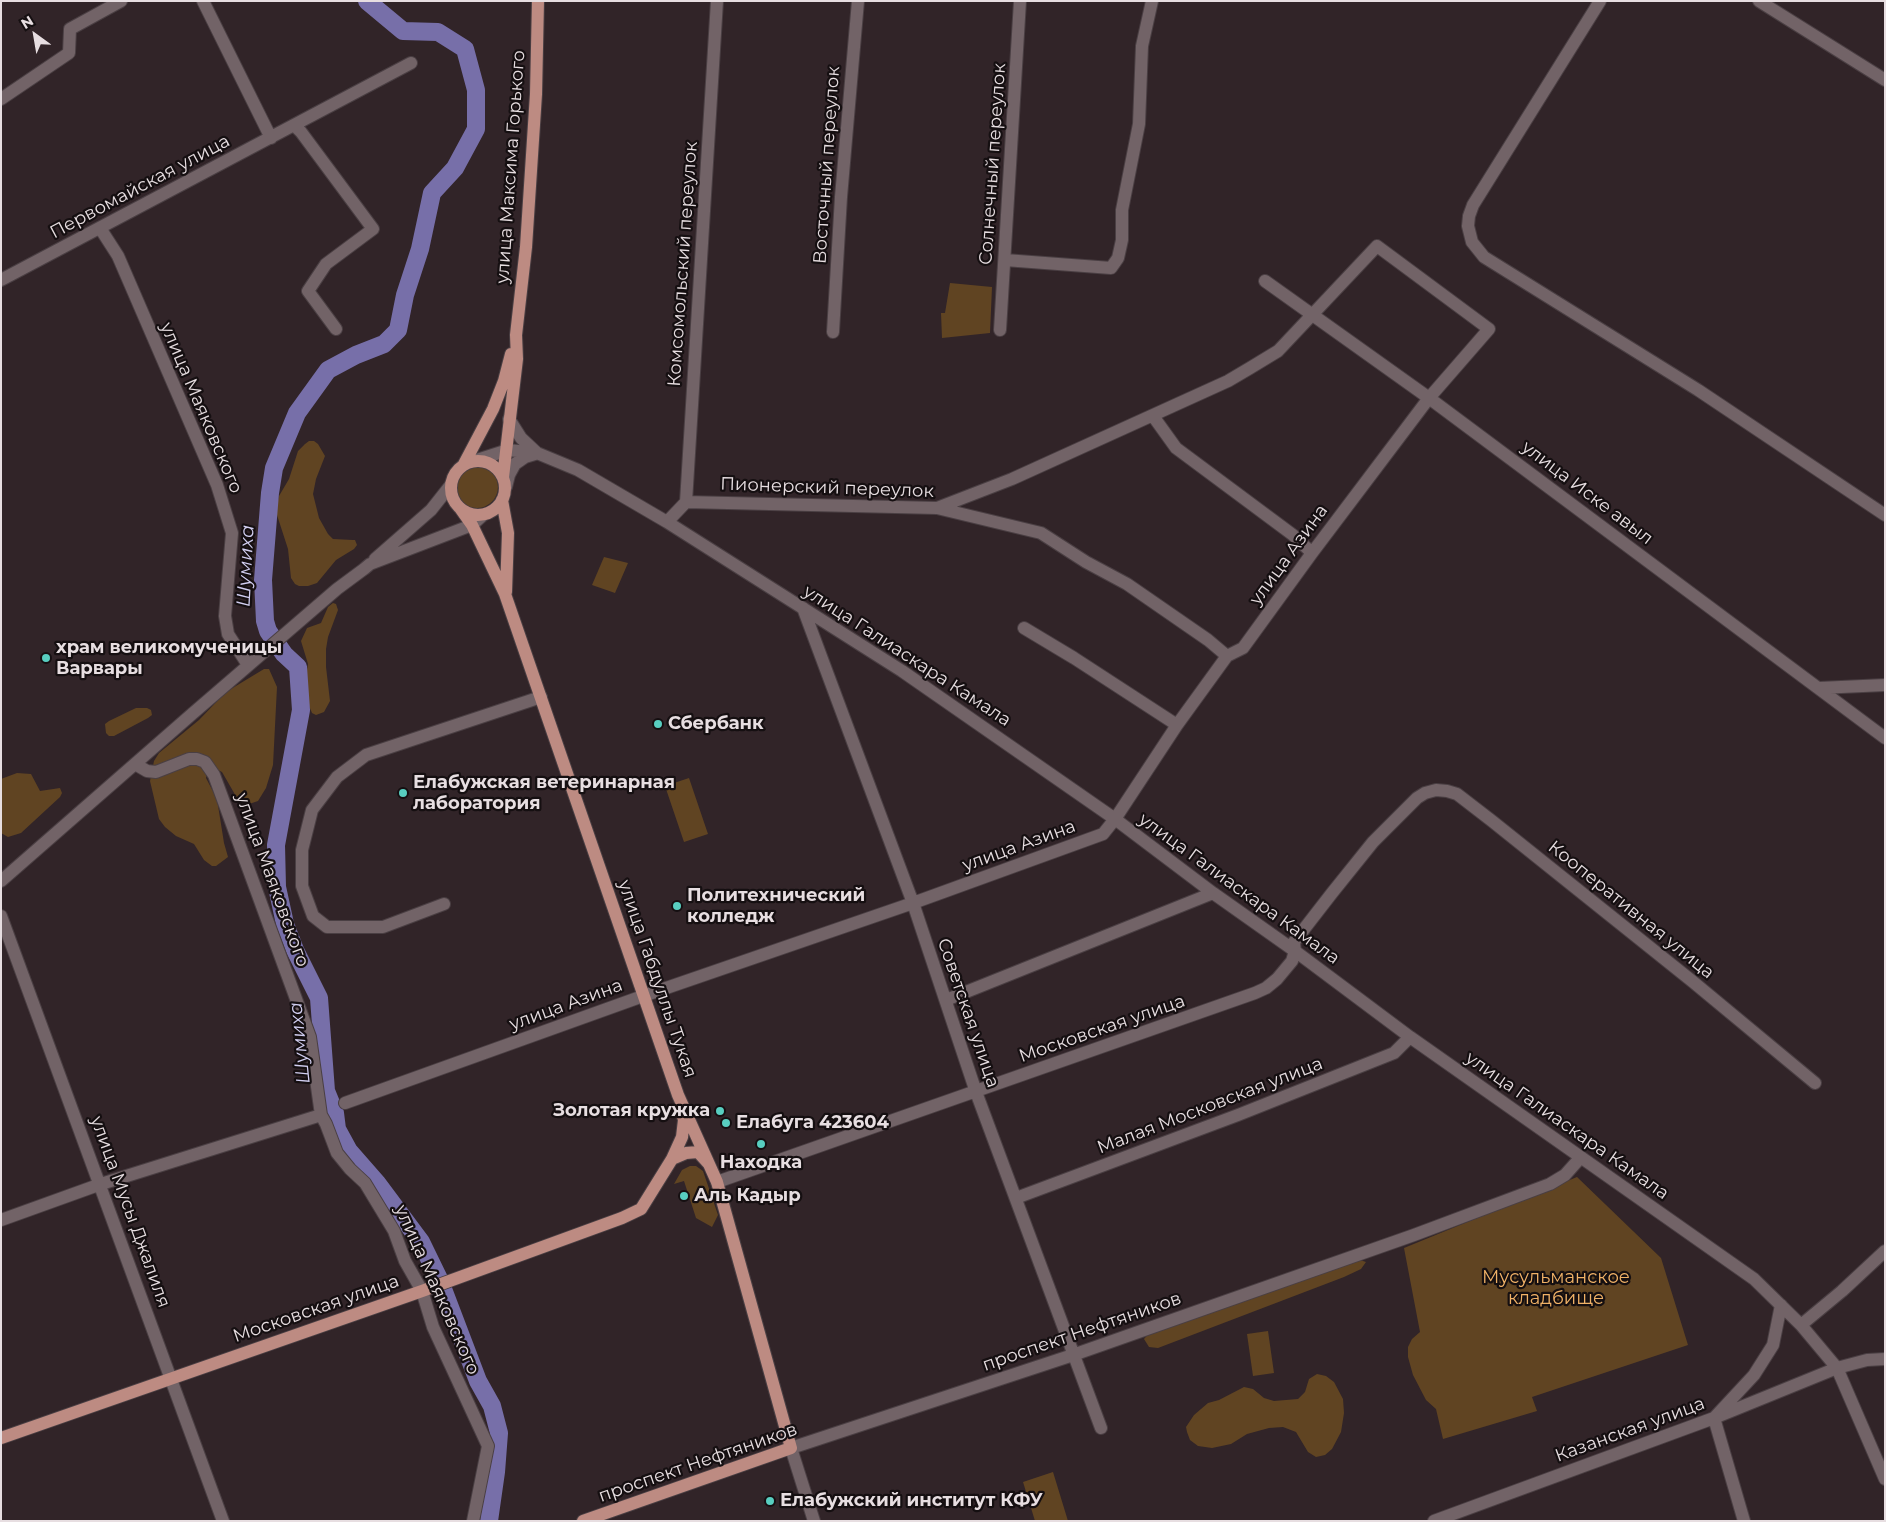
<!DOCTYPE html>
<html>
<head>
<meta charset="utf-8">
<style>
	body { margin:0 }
	#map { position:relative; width:1886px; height:1522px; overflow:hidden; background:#312428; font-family:Montserrat,sans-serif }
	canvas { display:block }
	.frame { position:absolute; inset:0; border:2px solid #e7dee1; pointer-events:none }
	.north { position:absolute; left:10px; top:10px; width:50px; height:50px; -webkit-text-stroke:4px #150f11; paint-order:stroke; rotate:328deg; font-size:14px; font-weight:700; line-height:20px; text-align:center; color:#e7dee1 }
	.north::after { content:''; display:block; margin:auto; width:18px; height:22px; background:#e7dee1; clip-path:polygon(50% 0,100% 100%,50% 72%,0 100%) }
</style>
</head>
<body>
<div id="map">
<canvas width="1886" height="1522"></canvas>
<div class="frame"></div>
<div class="north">N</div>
</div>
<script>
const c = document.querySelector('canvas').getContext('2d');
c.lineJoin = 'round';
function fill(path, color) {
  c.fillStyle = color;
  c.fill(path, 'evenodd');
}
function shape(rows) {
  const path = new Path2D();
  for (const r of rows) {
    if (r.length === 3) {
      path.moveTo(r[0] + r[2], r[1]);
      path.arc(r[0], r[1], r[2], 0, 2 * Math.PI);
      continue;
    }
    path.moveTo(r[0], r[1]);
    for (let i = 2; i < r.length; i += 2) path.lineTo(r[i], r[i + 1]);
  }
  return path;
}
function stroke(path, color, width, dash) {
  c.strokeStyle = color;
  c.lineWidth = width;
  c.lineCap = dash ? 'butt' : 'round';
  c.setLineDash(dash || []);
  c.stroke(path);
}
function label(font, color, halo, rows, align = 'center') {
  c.font = font + ' Montserrat,sans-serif';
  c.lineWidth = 4.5;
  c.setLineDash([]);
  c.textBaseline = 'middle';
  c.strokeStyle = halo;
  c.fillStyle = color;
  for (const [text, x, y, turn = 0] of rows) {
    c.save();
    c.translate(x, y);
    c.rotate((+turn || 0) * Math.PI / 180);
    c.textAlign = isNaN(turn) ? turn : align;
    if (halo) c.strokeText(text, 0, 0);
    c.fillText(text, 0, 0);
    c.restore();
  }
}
const green = shape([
	[950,283,992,287,990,333,942,338,941,313,945,313],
	[309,441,314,441,318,444,325,456,316,479,313,494,319,518,328,534,333,539,353,540,355,540,357,545,354,549,336,560,317,583,308,586,299,586,295,584,291,578,288,549,277,515,277,505,279,496,289,479,298,451,305,444],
	[477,487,21],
	[604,557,628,563,615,593,592,585],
	[333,603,336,604,338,610,328,637,326,649,326,667,330,701,324,712,316,715,312,713,309,706,305,682,308,664,301,641,307,628,321,623,328,607],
	[264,669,269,669,277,687,273,765,266,788,258,801,249,804,244,803,237,798,222,772,214,768,207,773,206,778,217,799,224,843,228,857,216,866,212,866,204,860,194,844,176,836,165,827,159,819,150,781,154,761,159,753,199,720,226,692],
	[136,708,147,708,151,710,152,715,148,718,114,736,109,736,106,733,105,724,109,721],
	[17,773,31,774,40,791,60,788,62,793,60,797,21,833,8,837,1,833,1,779],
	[689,778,708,834,684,842,665,786],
	[690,1166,696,1166,703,1171,718,1215,712,1227,696,1218,684,1181,674,1184,682,1170],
	[1577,1177,1661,1258,1688,1345,1532,1397,1537,1411,1443,1439,1436,1409,1426,1400,1413,1375,1408,1357,1408,1347,1412,1339,1420,1332,1404,1248],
	[1357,1259,1366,1262,1361,1269,1344,1277,1158,1348,1149,1347,1144,1339,1150,1332],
	[1268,1331,1274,1373,1253,1376,1247,1334],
	[1317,1374,1326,1376,1334,1382,1343,1399,1344,1413,1341,1432,1332,1449,1325,1455,1316,1457,1308,1452,1296,1432,1283,1427,1269,1428,1247,1434,1231,1444,1212,1448,1198,1446,1190,1440,1187,1432,1186,1427,1194,1415,1208,1403,1219,1400,1244,1387,1253,1389,1264,1398,1274,1401,1298,1399,1305,1392,1309,1379],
	[1053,1472,1068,1521,1035,1521,1023,1482]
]);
const river = shape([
	[367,1,403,31,438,32,465,49,476,90,476,129,455,168,432,193,420,249,405,295,398,330,384,344,356,355,328,370,297,413,274,468,270,493,263,580,265,621,268,631,284,654,298,667,301,710,276,845,277,887,285,924,295,950,319,998,326,1091,335,1113,337,1129,349,1151,377,1183,421,1242,439,1279],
	[443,1289,478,1381,492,1406,499,1433,496,1472,489,1521]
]);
const minor = shape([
	[203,1,271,138],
	[1600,1,1473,205,1469,216,1468,226,1472,242,1484,257,1698,390,1885,515],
	[1759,1,1885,80],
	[1,99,69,53,70,29,121,1],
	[295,126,301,132,373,229,326,264,308,291,336,329],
	[100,228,118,256,217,485,232,533,225,616,228,634,248,665],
	[1005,260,1111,268,1118,258,1122,240,1122,210,1139,124,1142,46,1152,1],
	[1,280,411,63],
	[1265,281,1429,398,1885,738],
	[1000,330,1020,1],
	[833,332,841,197,858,1],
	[1153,416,1176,448,1293,535,1312,553],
	[509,419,521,438,537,453],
	[477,460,508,450,537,453,578,470,667,522,902,671,1115,819,1213,893,1295,951,1410,1037,1754,1279,1801,1325,1837,1368,1885,1479],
	[506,487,509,475,515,464,525,457,535,454],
	[686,502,937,508,1041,533,1086,562,1127,584,1208,640,1227,656],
	[667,522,686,502,717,1],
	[375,559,431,510,450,486],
	[803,608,913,903,976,1092,1101,1428],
	[1024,628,1074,658,1177,725],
	[1819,688,1885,685],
	[135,764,147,771,156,772,189,759,197,759,205,762,214,775,310,1037,321,1115,326,1124,337,1153,350,1169,365,1183,394,1231,405,1261,422,1291,433,1327,488,1446,473,1521],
	[1,881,192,714,337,589,364,569,370,564,472,525,483,515],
	[444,904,383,927,327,927,313,916,302,886,302,850,312,810,337,777,366,755,541,697],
	[1,916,223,1521],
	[946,1000,1213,893],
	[345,1103,643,996,913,903,1103,834,1115,819,1177,725,1227,656,1243,648,1312,553,1429,398,1489,329,1377,246,1278,351,1250,368,1228,381,1012,479,937,508],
	[717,1182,1255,993,1266,988,1277,979,1292,961,1295,951,1294,942,1332,893,1373,842,1417,798,1425,793,1436,790,1447,791,1457,794,1492,821,1692,981,1815,1083],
	[1016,1198,1238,1115,1394,1053,1410,1037],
	[1,1220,101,1184,321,1115],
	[1801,1325,1842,1291,1885,1251],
	[814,1521,791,1448,1073,1355,1414,1235,1550,1184,1565,1175,1581,1157],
	[1434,1521,1714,1418,1837,1368,1867,1360,1885,1359],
	[1744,1521,1714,1418,1754,1375,1773,1345,1781,1305]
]);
const major = shape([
	[478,488,27],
	[464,464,493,409,504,381,511,354],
	[503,477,517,359,516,335,526,247,536,94,538,1],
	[502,500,508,533,506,592],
	[460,508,472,525,505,594,678,1095,717,1182,791,1448,583,1521],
	[672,1159,686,1153,698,1152,708,1163],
	[1,1438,422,1291,622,1218,641,1209,672,1159,682,1137,684,1120,681,1109]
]);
const markers = [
	[46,658,5,"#58cec0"],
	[658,724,5,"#58cec0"],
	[403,793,5,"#58cec0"],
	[677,906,5,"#58cec0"],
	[720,1111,5,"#58cec0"],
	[726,1123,5,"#58cec0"],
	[761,1144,5,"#58cec0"],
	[684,1196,5,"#58cec0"],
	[770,1501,5,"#58cec0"]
];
const streetNames = [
	["Солнечный переулок",993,164,-86],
	["Восточный переулок",827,165,-86],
	["улица Максима Горького",511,167,-86],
	["Первомайская улица",140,187,-28],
	["Комсомольский переулок",683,264,-86],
	["улица Маяковского",201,408,67],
	["Пионерский переулок",827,488,2],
	["улица Иске авыл",1587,493,37],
	["улица Азина",1289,555,-54],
	["улица Галиаскара Камала",907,656,33],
	["улица Азина",1019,846,-20],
	["улица Маяковского",272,880,70],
	["улица Галиаскара Камала",1239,889,36],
	["Кооперативная улица",1631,910,39],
	["улица Габдуллы Тукая",657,979,71],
	["улица Азина",566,1005,-20],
	["Советская улица",968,1013,71],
	["Московская улица",1102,1029,-19],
	["Малая Московская улица",1210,1106,-21],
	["улица Галиаскара Камала",1567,1126,35],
	["улица Мусы Джалиля",130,1212,70],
	["улица Маяковского",437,1290,66],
	["Московская улица",316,1309,-19],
	["проспект Нефтяников",1082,1332,-19],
	["Казанская улица",1630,1430,-20],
	["проспект Нефтяников",698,1463,-19]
];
const poiNames = [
	["храм великомученицы",56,648],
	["Варвары",56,669],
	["Сбербанк",668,724],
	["Елабужская ветеринарная",413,783],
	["лаборатория",413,804],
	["Политехнический",687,896],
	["колледж",687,917],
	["Золотая кружка",710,1111,"right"],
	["Елабуга 423604",736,1123],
	["Находка",761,1163,"center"],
	["Аль Кадыр",694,1196],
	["Елабужский институт КФУ",780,1501]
];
const parkNames = [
	["Мусульманское",1556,1278],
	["кладбище",1556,1299]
];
const waterNames = [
	["Шумиха",246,566,-87],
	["Шумиха",300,1043,-96]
];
fill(green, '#604422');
stroke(river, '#776fa9', 18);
stroke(minor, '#4a3f43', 14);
stroke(major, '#4a3f43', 14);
stroke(minor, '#726367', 12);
stroke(major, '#bd8b82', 12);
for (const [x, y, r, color] of markers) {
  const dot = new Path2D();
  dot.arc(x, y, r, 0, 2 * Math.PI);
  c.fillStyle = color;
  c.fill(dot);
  stroke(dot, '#150f11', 2);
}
label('18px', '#e7dee1', '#150f11', streetNames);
label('bold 18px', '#e7dee1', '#150f11', poiNames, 'left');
label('18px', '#f1b267', '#150f11', parkNames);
label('italic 19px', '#d2cff1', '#150f11', waterNames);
</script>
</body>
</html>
